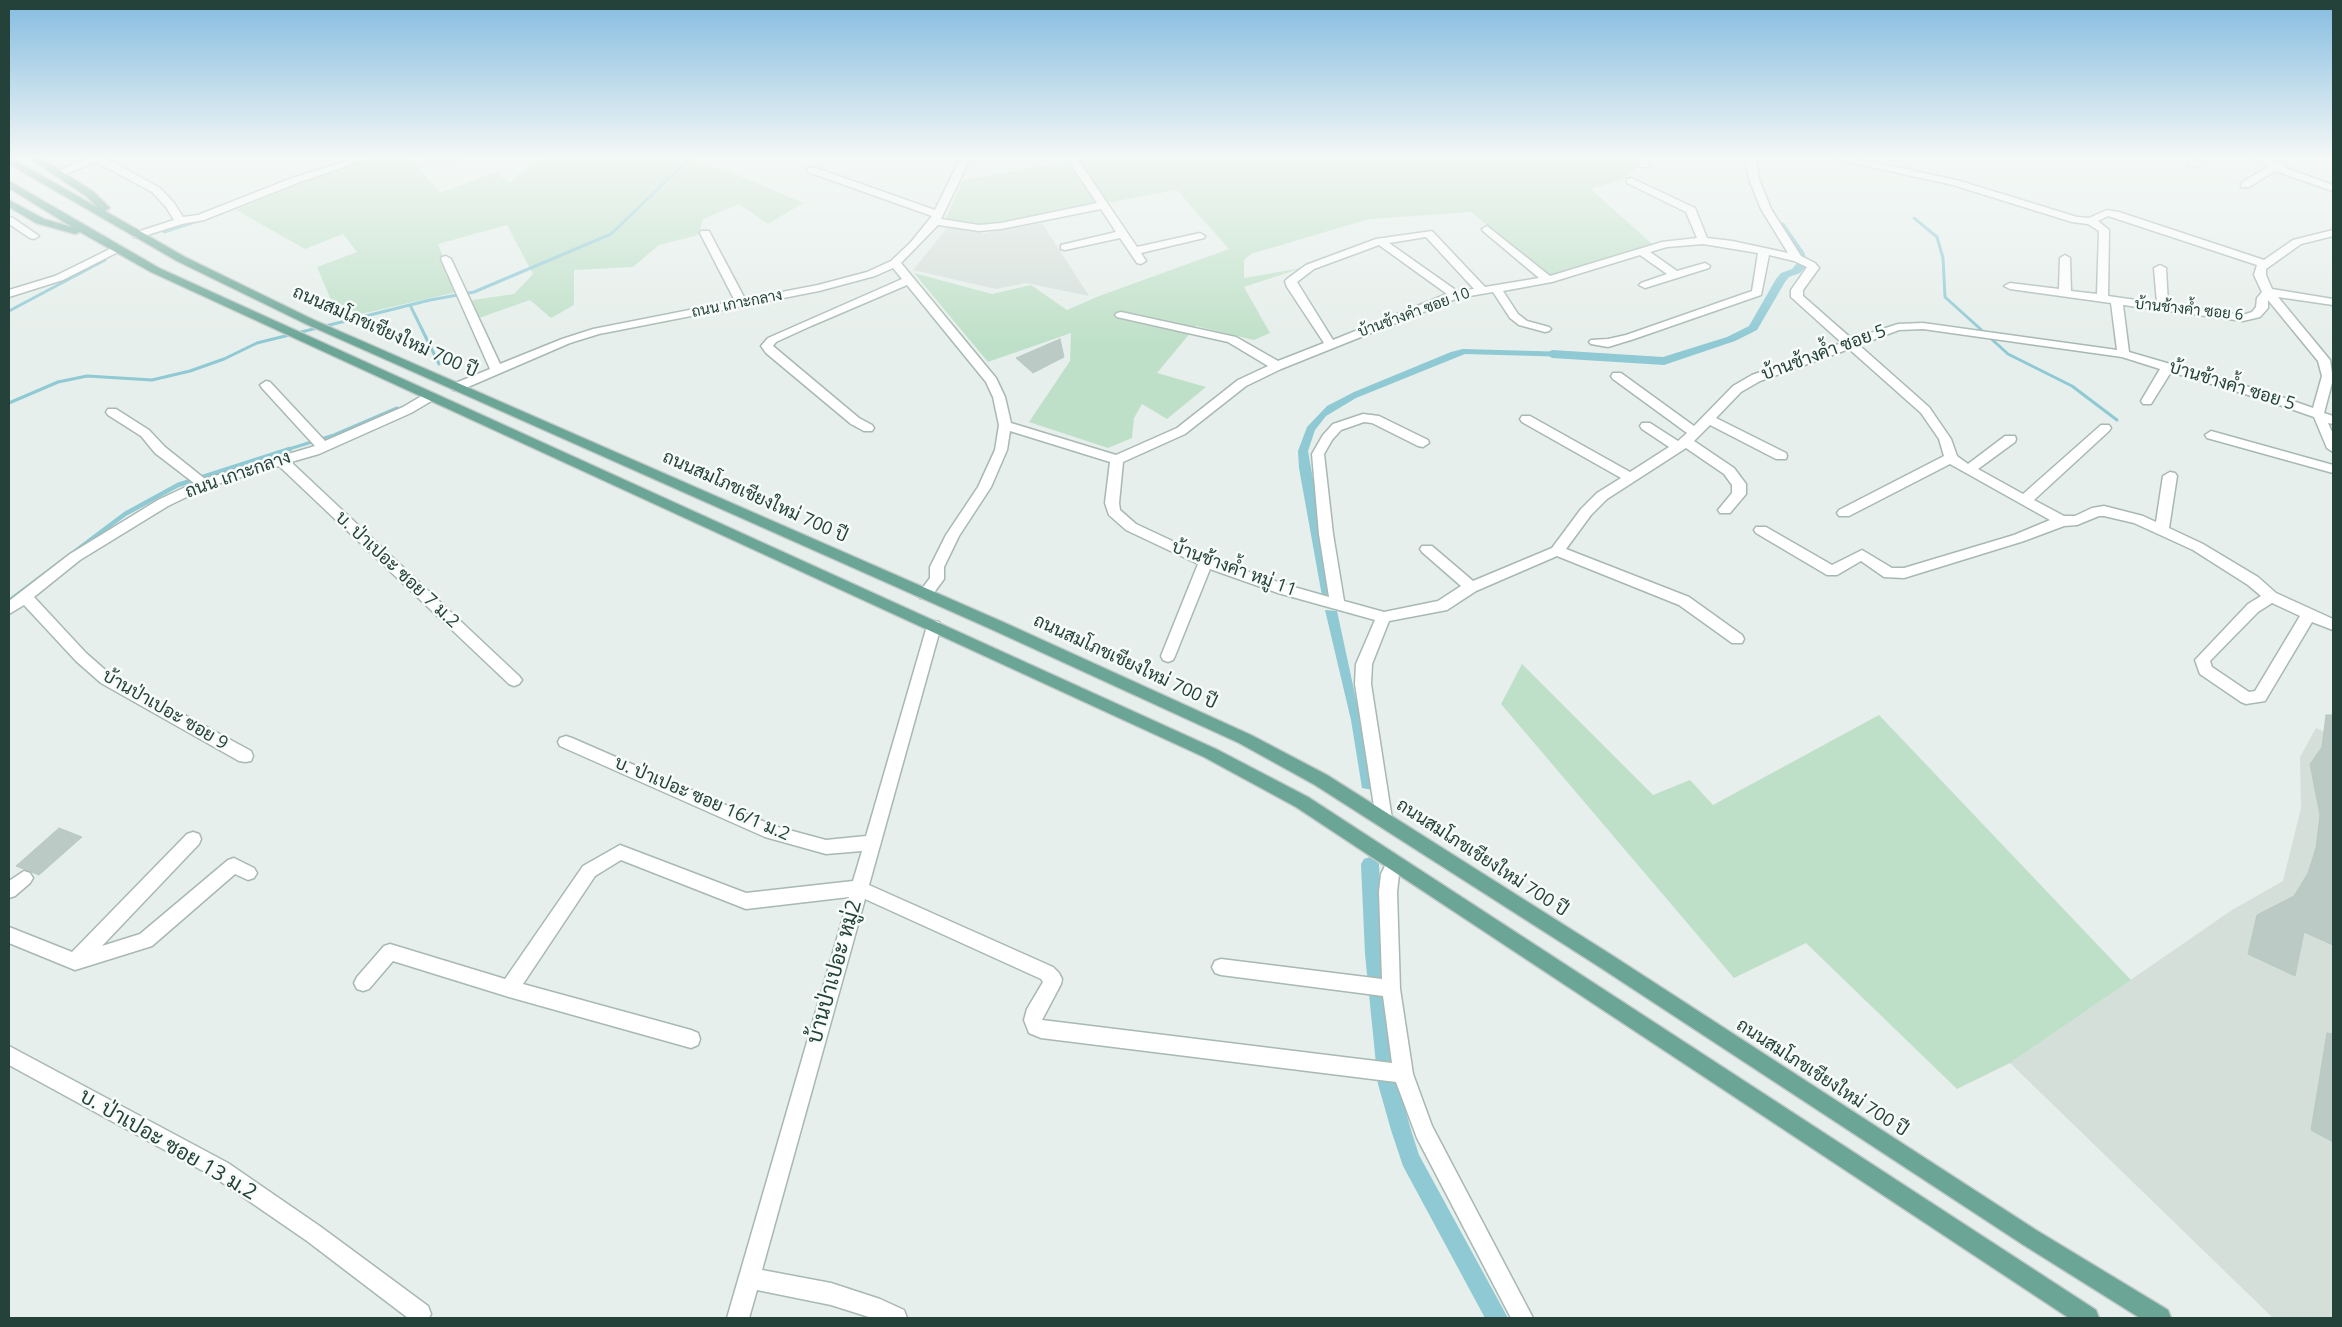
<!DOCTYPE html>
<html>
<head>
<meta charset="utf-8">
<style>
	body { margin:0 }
	#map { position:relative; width:2342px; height:1327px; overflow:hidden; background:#e6efeb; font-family:"Open Sans",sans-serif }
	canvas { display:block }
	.frame { position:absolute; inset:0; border:10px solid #24423a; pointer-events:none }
</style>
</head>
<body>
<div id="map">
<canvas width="2342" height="1327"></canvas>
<div class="frame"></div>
</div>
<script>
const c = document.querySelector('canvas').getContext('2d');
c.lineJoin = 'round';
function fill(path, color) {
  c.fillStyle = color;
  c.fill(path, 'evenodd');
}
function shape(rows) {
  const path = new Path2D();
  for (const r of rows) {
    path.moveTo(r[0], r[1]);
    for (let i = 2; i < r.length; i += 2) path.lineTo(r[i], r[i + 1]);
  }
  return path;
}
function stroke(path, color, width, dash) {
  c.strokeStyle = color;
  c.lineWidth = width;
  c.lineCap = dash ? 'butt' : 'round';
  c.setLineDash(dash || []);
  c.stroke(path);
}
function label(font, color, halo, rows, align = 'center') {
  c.font = font + ' "Open Sans",Sarabun,sans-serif';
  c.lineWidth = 5;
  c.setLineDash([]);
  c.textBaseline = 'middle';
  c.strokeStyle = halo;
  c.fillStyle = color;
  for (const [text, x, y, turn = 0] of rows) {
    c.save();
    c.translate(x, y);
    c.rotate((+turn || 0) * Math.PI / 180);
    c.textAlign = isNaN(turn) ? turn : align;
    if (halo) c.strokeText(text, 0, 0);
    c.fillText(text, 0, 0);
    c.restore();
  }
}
const built = shape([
	[423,157,469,157,434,168],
	[1042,223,1089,296,1026,283,996,289,913,270,947,228,985,233],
	[2316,728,2333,736,2333,1318,2273,1318,2010,1063,2232,910,2283,881,2301,808,2300,757]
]);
const green = shape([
	[380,157,410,157,440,193,496,172,510,183,530,164,552,157,698,157,696,165,729,171,803,203,768,224,739,204,703,219,698,235,659,245,633,267,574,270,574,305,551,318,530,300,479,318,472,300,514,294,533,274,507,225,438,244,457,292,339,319,317,267,357,252,343,234,305,249,236,210,314,177],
	[1095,157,1642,157,1639,166,1624,179,1591,189,1652,244,1549,276,1471,212,1369,219,1251,254,1244,260,1244,278,1302,268,1244,287,1270,333,1254,340,1196,326,1157,373,1206,387,1167,419,1142,404,1134,418,1132,438,1108,448,1029,422,1070,361,1071,333,988,362,914,273,992,294,1031,285,1067,310,1099,296,1229,249,1177,190,981,226,945,220,963,180],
	[1522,664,1653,795,1690,780,1713,805,1879,715,2131,980,2010,1063,1957,1089,1806,943,1734,978,1501,704]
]);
const water = shape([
	[1463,349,1570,352,1571,357,1465,354,1356,398,1326,416,1315,430,1308,451,1334,599,1322,596,1299,468,1298,451,1307,427,1327,406,1354,392,1451,352],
	[1325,610,1337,611,1365,741,1373,790,1362,788,1351,720]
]);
const streamFar1 = shape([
	[2331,157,2333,158],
	[1914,218,1937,237,1943,258,1945,297,2008,354,2072,386,2117,420],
	[164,232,201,220],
	[410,305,439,364],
	[9,311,105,260],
	[9,403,58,382,87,376,152,380,190,371,224,359,257,343,430,300,474,292,611,234,691,157],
	[286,450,334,435,397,408]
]);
const stream = shape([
	[9,601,125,514,178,485,290,449]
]);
const canal = shape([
	[1780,222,1784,223,1804,252,1808,264,1800,273,1789,277,1785,282,1757,330,1735,341,1664,365,1552,358,1546,354,1552,350,1663,357,1727,337,1749,326,1776,279,1781,273,1792,269,1797,263,1794,252,1775,225,1780,222],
	[1370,857,1376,859,1379,864,1383,954,1398,1084,1411,1130,1419,1155,1508,1318,1485,1318,1403,1166,1391,1130,1378,1084,1365,954,1361,864,1364,859,1370,857]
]);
const building = shape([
	[1060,339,1064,357,1033,373,1016,358,1060,339],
	[2326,715,2333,715,2333,945,2304,932,2295,976,2248,954,2257,915,2294,896,2308,873,2316,848,2320,815,2310,764,2322,747,2326,715],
	[59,828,82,837,39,875,16,866,59,828],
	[2327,1033,2333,1034,2333,1142,2311,1130,2327,1033]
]);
const minor = shape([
	[90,157,104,157,160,188,174,203,183,217,198,215,292,178,359,157,373,157,300,182,204,220,182,224,138,238,134,237,134,233,174,220,166,207,152,192,96,162,63,175,55,175,54,173,90,157],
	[961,157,971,157,941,219,979,225,1001,223,1097,203,1066,157,1076,157,1137,247,1200,233,1205,236,1204,238,1141,253,1146,261,1141,264,1137,263,1120,238,1065,250,1061,249,1061,245,1116,232,1101,209,1001,229,979,231,938,225,901,263,996,378,1005,397,1011,423,1116,455,1177,428,1238,380,1268,366,1228,342,1117,317,1115,315,1117,313,1121,312,1236,337,1278,361,1324,343,1287,287,1285,281,1287,279,1306,265,1376,239,1432,231,1485,287,1539,278,1483,231,1482,229,1487,226,1550,276,1662,242,1697,238,1686,212,1627,183,1627,179,1631,178,1695,208,1707,238,1732,241,1788,253,1761,209,1749,179,1746,157,1756,157,1759,179,1771,209,1801,256,1815,263,1819,268,1803,290,1803,296,1852,339,1898,324,1923,323,2117,350,2111,303,2010,289,2004,286,2010,283,2059,289,2060,258,2065,255,2070,258,2071,291,2097,294,2099,231,2088,224,2072,222,1953,185,1839,160,1834,157,1851,157,1960,181,2077,217,2089,218,2107,210,2119,212,2264,260,2293,240,2333,230,2333,236,2301,244,2266,269,2266,275,2272,289,2333,299,2333,305,2278,297,2330,360,2333,379,2324,413,2333,416,2333,424,2328,423,2333,434,2333,452,2327,448,2314,417,2265,400,2171,372,2151,404,2143,404,2141,401,2160,369,2122,357,1923,329,1899,330,1859,345,1929,407,1951,439,1957,456,1968,464,2005,436,2015,436,2016,439,2015,442,1978,469,2023,494,2101,425,2109,425,2111,428,2109,431,2034,500,2064,516,2075,516,2092,508,2104,506,2143,516,2156,522,2163,476,2170,472,2175,473,2177,476,2169,528,2203,544,2258,577,2276,593,2333,619,2333,630,2312,622,2265,701,2246,704,2241,702,2200,674,2195,660,2248,604,2261,596,2248,585,2193,550,2134,523,2104,516,2099,516,2077,525,2064,526,2024,541,1904,578,1884,577,1861,561,1837,575,1827,575,1756,533,1754,530,1756,527,1766,527,1832,565,1862,550,1892,568,1904,568,2014,535,2050,520,1950,464,1849,516,1839,516,1837,513,1839,510,1944,456,1939,439,1921,413,1849,349,1760,381,1741,392,1716,418,1786,453,1787,456,1786,459,1776,459,1710,425,1694,441,1734,468,1746,484,1746,494,1730,513,1720,513,1718,510,1732,493,1732,485,1724,474,1686,448,1607,499,1591,515,1566,549,1689,597,1742,635,1744,639,1742,643,1732,643,1679,605,1557,556,1476,591,1447,610,1389,621,1372,664,1371,684,1392,819,1390,824,1384,826,1378,824,1376,819,1355,684,1356,664,1375,620,1278,593,1210,569,1175,656,1173,660,1168,662,1163,660,1161,656,1198,564,1126,530,1109,515,1105,503,1110,462,1010,431,1007,450,991,487,959,536,944,567,944,579,930,598,920,598,918,594,930,578,930,567,946,535,978,487,995,450,999,425,993,397,986,382,907,285,811,326,776,342,773,346,859,418,872,425,874,428,872,431,864,431,851,424,766,353,761,346,768,338,902,279,893,268,875,276,819,291,599,334,570,343,461,390,453,390,451,387,453,384,490,369,441,259,442,257,446,256,451,259,500,364,562,339,593,329,735,301,700,233,701,231,709,231,710,233,745,299,818,285,867,272,891,261,911,242,932,216,808,172,808,168,816,168,935,210,961,157],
	[2108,216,2257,265,2254,275,2262,292,2257,298,2256,307,2252,312,2243,315,2168,304,2166,268,2160,265,2154,268,2157,303,2108,296,2109,230,2098,221,2108,216],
	[1426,237,1474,289,1457,291,1389,243,1426,237],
	[1703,244,1758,253,1752,291,1626,335,1608,339,1591,340,1589,342,1591,344,1608,347,1634,339,1761,295,1769,255,1794,261,1807,267,1791,290,1791,297,1842,343,1752,375,1733,386,1694,426,1621,373,1613,373,1611,376,1613,379,1687,433,1678,441,1650,423,1642,423,1640,426,1642,429,1669,447,1630,472,1530,416,1522,416,1520,419,1522,422,1621,478,1597,493,1581,509,1552,548,1473,581,1432,546,1422,546,1420,549,1422,552,1461,586,1438,601,1384,612,1344,601,1333,534,1324,454,1332,440,1341,430,1364,422,1372,423,1418,446,1423,447,1429,443,1428,440,1379,416,1363,414,1333,424,1323,435,1312,454,1319,534,1329,597,1287,585,1211,559,1136,524,1120,510,1119,503,1123,462,1185,434,1246,386,1281,369,1458,298,1493,292,1510,318,1519,325,1545,332,1549,331,1551,329,1549,327,1527,321,1518,314,1503,291,1552,282,1640,255,1667,274,1641,283,1639,285,1645,288,1709,268,1710,266,1705,263,1677,271,1650,252,1667,247,1703,244],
	[1379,245,1447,294,1333,340,1297,282,1314,269,1379,245],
	[2268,300,2318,361,2322,376,2313,408,2273,394,2129,352,2123,305,2243,321,2260,317,2268,308,2268,300],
	[2272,603,2300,616,2255,691,2249,692,2212,667,2210,661,2258,612,2272,603],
	[1641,157,1651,157,1648,167,1640,167,1639,165,1641,157],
	[2199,157,2210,157,2197,166,2189,166,2189,162,2199,157],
	[2250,157,2263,157,2286,165,2286,168,2333,185,2333,191,2275,171,2249,187,2241,187,2241,183,2269,166,2250,157],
	[9,217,13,218,39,236,34,239,30,238,9,224,9,217],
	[116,246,120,247,120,251,63,280,9,297,9,290,55,276,116,246],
	[266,381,270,382,325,441,403,407,425,394,433,394,435,397,433,400,411,413,319,454,291,462,519,676,522,680,519,684,514,686,509,684,279,466,207,487,168,506,80,560,34,597,86,653,111,675,251,751,253,756,251,761,245,762,239,761,101,683,76,661,24,605,9,614,9,601,70,554,158,500,194,483,155,453,141,436,108,415,106,412,108,409,116,409,149,430,165,447,205,479,315,446,262,388,260,385,266,381],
	[2211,431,2333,465,2333,473,2207,438,2205,435,2211,431],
	[934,621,939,622,941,626,869,885,1053,967,1059,973,1062,979,1061,984,1042,1020,1392,1063,1383,996,1221,975,1215,973,1212,967,1215,961,1221,959,1382,979,1379,892,1381,874,1389,858,1395,856,1401,858,1404,863,1399,874,1397,892,1400,989,1413,1074,1432,1126,1533,1318,1511,1318,1417,1138,1396,1082,1041,1038,1029,1033,1024,1020,1027,1009,1043,982,1041,979,865,899,762,1270,831,1283,880,1299,904,1310,907,1318,872,1318,831,1305,757,1290,749,1318,727,1318,849,897,746,909,621,860,595,876,523,984,691,1030,698,1033,700,1039,698,1045,691,1048,509,997,393,961,369,989,363,991,357,989,354,983,357,977,384,946,390,944,505,979,583,866,620,845,746,893,853,881,862,851,826,854,765,837,560,746,558,742,560,738,566,736,572,738,774,826,826,840,866,836,927,626,929,622,934,621],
	[193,832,199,834,201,839,199,844,102,946,140,934,228,860,234,858,254,868,257,873,254,878,248,880,235,874,152,946,75,970,9,943,9,927,72,952,187,834,193,832],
	[24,871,30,873,33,878,30,883,15,896,9,898,9,881,24,871],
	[9,1046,228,1163,321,1227,428,1306,431,1314,429,1318,408,1318,307,1241,214,1177,9,1065,9,1046]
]);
const major = shape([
	[9,157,97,207,86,196,28,157,39,157,94,192,110,208,105,211,185,257,314,320,1003,622,1251,735,1327,775,1610,954,2036,1230,2168,1310,2171,1318,2140,1318,2022,1244,1598,966,1315,785,1239,743,993,630,306,324,177,261,9,164,9,157],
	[9,181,159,268,1216,749,1308,797,2096,1310,2099,1318,2069,1318,1296,807,1204,757,151,272,80,232,75,234,36,223,9,207,9,200,44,219,72,227,9,188,9,181]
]);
const farStreetnames = [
	["ถนน เกาะกลาง",737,304,-11],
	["บ้านช้างค้ำ ซอย 6",2189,310,6],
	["บ้านช้างคำ ซอย 10",1414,313,-20]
];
const streetNames = [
	["ถนนสมโภชเชียงใหม่ 700 ปี",385,332,24],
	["บ้านช้างค้ำ ซอย 5",1824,353,-20],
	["บ้านช้างค้ำ ซอย 5",2232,386,17],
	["ถนน เกาะกลาง",238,475,-19],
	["ถนนสมโภชเชียงใหม่ 700 ปี",755,497,24],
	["บ้านช้างค้ำ หมู่ 11",1234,569,20],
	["บ. ป่าเปอะ ซอย 7 ม.2",397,570,43],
	["ถนนสมโภชเชียงใหม่ 700 ปี",1125,662,25],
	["บ้านป่าเปอะ ซอย 9",165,710,30],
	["บ. ป่าเปอะ ซอย 16/1 ม.2",702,799,23],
	["ถนนสมโภชเชียงใหม่ 700 ปี",1482,858,33],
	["ถนนสมโภชเชียงใหม่ 700 ปี",1822,1078,33]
];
const nearStreetnames = [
	["บ้านป่าเปอะ หมู่2",835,972,-74],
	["บ. ป่าเปอะ ซอย 13 ม.2",168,1145,30]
];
fill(built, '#d4dfda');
fill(green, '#bfe0c8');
fill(water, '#8ec9d4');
stroke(streamFar1, '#8ec9d4', 3);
stroke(stream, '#8ec9d4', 4.5);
fill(canal, '#8ec9d4');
fill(building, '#bbcac4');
stroke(building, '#b8c9c2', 1);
stroke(minor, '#a8b8b2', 3);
stroke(major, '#c2cac8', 3);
fill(minor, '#fff');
fill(major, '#6aa596');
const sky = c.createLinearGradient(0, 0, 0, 342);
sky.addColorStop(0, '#84bce0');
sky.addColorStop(0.46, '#f4f8f6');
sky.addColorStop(1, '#f4f8f600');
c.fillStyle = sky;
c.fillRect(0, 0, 2342, 342);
label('15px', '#24423a', '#f7fbf9', farStreetnames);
label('18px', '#24423a', '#f7fbf9', streetNames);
label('21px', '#24423a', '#f7fbf9', nearStreetnames);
</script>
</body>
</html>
